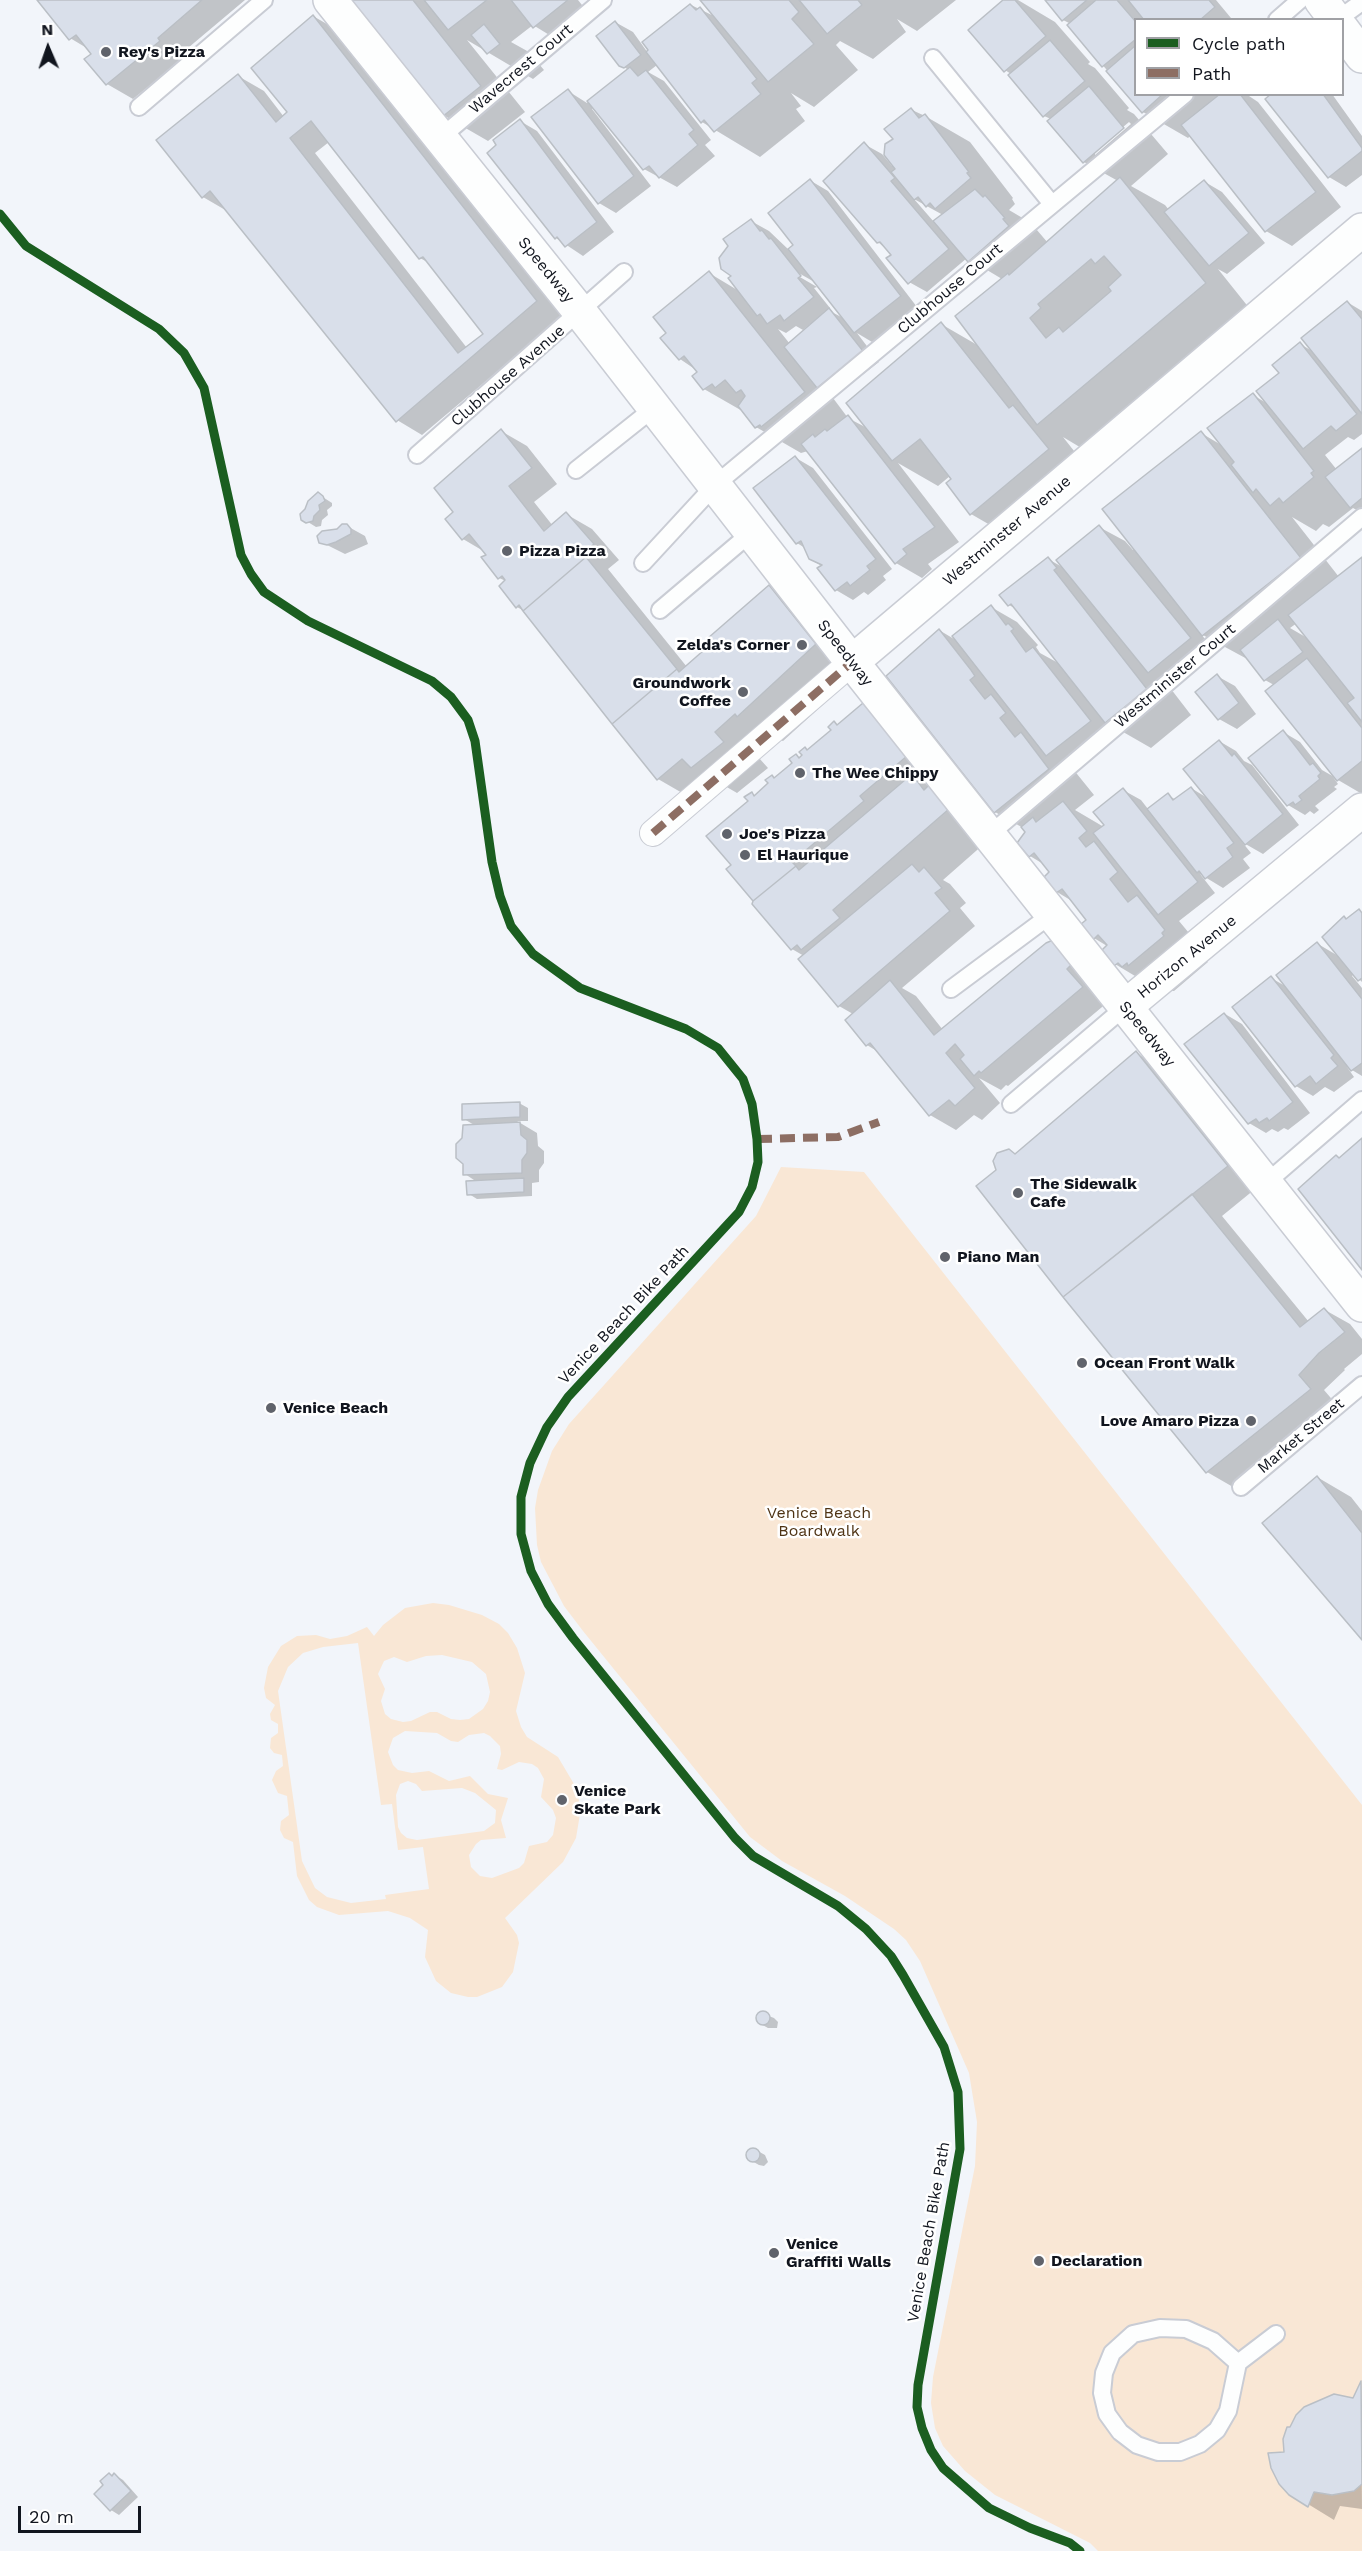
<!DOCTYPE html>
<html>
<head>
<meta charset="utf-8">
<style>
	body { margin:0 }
	#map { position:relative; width:1362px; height:2551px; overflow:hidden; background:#f2f5fa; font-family:"Work Sans",sans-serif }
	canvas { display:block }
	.legend { position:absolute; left:1134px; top:18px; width:210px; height:78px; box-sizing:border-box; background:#fff; border:2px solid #a0a1a5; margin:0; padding:8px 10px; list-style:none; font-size:18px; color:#11151e }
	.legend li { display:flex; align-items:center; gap:12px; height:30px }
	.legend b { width:30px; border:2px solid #a0a1a5 }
	.north { position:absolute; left:18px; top:18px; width:60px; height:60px; -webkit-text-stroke:4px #fff; paint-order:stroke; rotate:358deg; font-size:16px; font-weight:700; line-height:24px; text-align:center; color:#11151e }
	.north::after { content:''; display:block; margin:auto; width:21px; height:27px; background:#11151e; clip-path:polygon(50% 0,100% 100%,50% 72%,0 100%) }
	.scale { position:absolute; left:18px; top:2506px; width:123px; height:27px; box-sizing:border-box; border:3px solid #11151e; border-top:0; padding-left:8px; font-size:18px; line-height:21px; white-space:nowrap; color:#11151e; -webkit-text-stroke:4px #fff; paint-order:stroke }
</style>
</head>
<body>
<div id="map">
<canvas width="1362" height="2551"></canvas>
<ul class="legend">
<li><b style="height:8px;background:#1b5e20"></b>Cycle path</li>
<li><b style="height:8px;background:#8d6e63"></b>Path</li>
</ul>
<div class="north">N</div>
<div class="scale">20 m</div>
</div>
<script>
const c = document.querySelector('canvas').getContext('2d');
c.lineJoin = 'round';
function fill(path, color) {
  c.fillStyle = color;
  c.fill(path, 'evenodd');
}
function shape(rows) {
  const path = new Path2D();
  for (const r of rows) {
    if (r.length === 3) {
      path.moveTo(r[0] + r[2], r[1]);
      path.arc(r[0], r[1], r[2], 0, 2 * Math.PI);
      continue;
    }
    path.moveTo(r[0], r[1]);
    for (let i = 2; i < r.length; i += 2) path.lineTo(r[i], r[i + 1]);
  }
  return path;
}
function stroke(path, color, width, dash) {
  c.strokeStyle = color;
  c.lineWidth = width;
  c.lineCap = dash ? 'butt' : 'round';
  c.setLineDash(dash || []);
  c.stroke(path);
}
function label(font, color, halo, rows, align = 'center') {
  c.font = font + ' "Work Sans",sans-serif';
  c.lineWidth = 5;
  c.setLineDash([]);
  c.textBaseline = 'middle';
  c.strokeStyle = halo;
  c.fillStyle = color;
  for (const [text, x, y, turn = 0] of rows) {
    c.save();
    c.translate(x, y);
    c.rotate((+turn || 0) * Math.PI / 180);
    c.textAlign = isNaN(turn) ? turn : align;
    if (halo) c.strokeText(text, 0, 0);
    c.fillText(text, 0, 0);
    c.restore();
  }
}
const green = shape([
	[781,1167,864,1172,1362,1805,1362,2551,1098,2551,1090,2543,995,2495,965,2471,943,2446,935,2428,931,2403,933,2377,975,2166,977,2122,969,2073,920,1961,906,1940,894,1929,845,1896,782,1861,750,1837,583,1631,564,1606,541,1562,537,1545,535,1508,538,1490,552,1451,569,1424,756,1216],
	[433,1603,449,1605,482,1615,499,1624,508,1633,517,1648,525,1673,516,1711,521,1727,527,1737,558,1757,574,1784,579,1800,580,1814,576,1838,563,1862,505,1918,517,1935,519,1943,513,1972,502,1987,477,1997,468,1997,451,1993,436,1981,425,1957,428,1930,410,1918,388,1911,339,1915,317,1907,309,1900,297,1876,293,1842,284,1838,280,1830,281,1821,289,1815,287,1796,278,1793,272,1780,276,1771,283,1766,282,1755,274,1753,270,1748,271,1738,278,1733,278,1724,271,1720,270,1714,275,1705,266,1698,264,1688,268,1667,281,1646,297,1636,316,1635,330,1639,347,1636,367,1627,374,1636,383,1625,405,1608],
	[358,1643,381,1805,392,1804,398,1850,423,1847,429,1889,385,1895,386,1899,351,1903,327,1897,315,1888,302,1861,278,1691,288,1667,303,1653,323,1647],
	[442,1655,472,1662,486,1674,490,1692,488,1701,483,1709,469,1719,460,1720,451,1719,437,1712,430,1712,411,1721,403,1722,391,1719,385,1714,381,1701,385,1689,378,1674,384,1661,394,1657,407,1662,426,1656],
	[405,1731,437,1733,451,1741,458,1742,469,1735,484,1733,490,1736,500,1746,501,1754,497,1769,502,1770,519,1762,532,1764,538,1768,544,1779,541,1797,553,1810,556,1818,553,1835,547,1842,529,1846,524,1863,519,1868,492,1878,480,1876,471,1867,469,1855,476,1844,481,1840,506,1838,501,1820,508,1798,488,1794,470,1776,449,1781,429,1771,412,1773,398,1770,393,1765,388,1752,393,1738],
	[408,1781,416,1784,422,1791,462,1788,475,1793,496,1810,495,1823,484,1831,417,1840,407,1838,401,1833,398,1827,396,1795,400,1784]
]);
const shadow = shape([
	[39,0,245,0,182,53,185,57,133,99,107,84,90,50,70,38],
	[352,0,578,0,586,10,551,36,533,25,511,42,529,52,544,70,533,79,467,40,525,112,488,141,443,115],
	[702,0,956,0,917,31,897,19,906,32,873,59,840,41,836,45,858,70,814,107,791,93,801,106,796,109,805,121,760,157,702,122,657,65,648,72,664,81,711,140,705,145,715,156,677,187,644,169,594,107,592,109,651,186,616,213,599,203,568,91,587,103,629,70,620,65,615,22,633,32,648,53,691,5,716,17],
	[1005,0,1018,0,1055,22,1090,62,1088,64,1095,68,1129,108,1127,110,1134,114,1168,154,1131,186,1165,205,1169,210,1205,182,1222,192,1265,243,1227,274,1218,269,1250,309,1083,449,1063,437,1093,475,1016,540,971,514,950,476,938,486,898,463,959,542,928,564,932,569,922,578,896,563,808,451,801,453,756,427,744,412,704,389,694,376,699,372,680,359,668,333,709,273,739,291,751,221,769,231,789,250,795,245,811,181,828,191,917,307,872,342,857,333,879,362,833,398,848,418,867,428,941,324,979,346,1002,279,967,258,927,292,909,282,893,255,878,242,864,144,882,154,892,166,894,165,895,140,912,110,925,116,970,142,1013,198,1012,199,1015,204,1009,210,1031,223,1048,243,1070,225,1068,223,1118,181,1084,162,1051,119,1044,116,1011,74,1005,70],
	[1129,122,1131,124,1095,155,1095,151],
	[914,199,943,215,934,222],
	[795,271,818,284,845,319,828,310,830,308,814,288,817,287,793,273],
	[810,324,812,327,790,344,778,329,786,333,796,326,803,330],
	[1047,0,1216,0,1231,18,1229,20,1136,20,1136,94,1220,96,1246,94,1258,102,1341,207,1292,246,1266,231,1191,135,1188,138,1143,112,1069,26,1071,24,1063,20],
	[313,16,339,31,562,317,422,435,397,420,227,211,203,197,238,76,264,91,284,117,289,113],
	[329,142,420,258,429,263,485,334,467,348,315,153],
	[1274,94,1332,94,1362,136,1362,175,1346,187,1329,177],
	[520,121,537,131,614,232,583,256,556,238],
	[1347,302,1362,311,1362,434,1354,440,1348,437,1325,455,1337,470,1362,450,1362,513,1353,508,1329,527,1323,524,1316,531,1292,517,1339,577,1362,559,1362,794,1333,777,1338,784,1334,787,1337,789,1315,806,1319,810,1314,814,1310,811,1305,815,1288,805,1283,732,1300,742,1322,770,1336,778,1274,685,1265,680,1249,660,1201,634,1216,653,1175,686,1164,680,1191,715,1151,748,1104,721,1116,736,1073,769,1094,795,1075,810,1109,830,1123,790,1141,800,1148,809,1168,795,1176,800,1191,788,1209,799,1219,741,1236,751,1244,761,1252,765,1299,825,1263,854,1242,842,1251,853,1243,859,1250,868,1223,888,1200,874,1215,893,1179,921,1209,957,1206,960,1208,962,1174,991,1160,991,1115,964,1107,946,1094,938,1088,920,1072,901,1057,892,1051,873,1045,865,1030,856,1025,829,995,812,939,630,959,642,991,607,1017,622,1038,645,1036,647,1040,653,1060,664,1018,610,1009,605,1048,559,1064,568,1099,527,1125,541,1133,550,1135,549,1201,433,1223,446,1253,395,1268,404,1281,373,1300,344,1314,352],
	[1297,623,1309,639,1290,628],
	[501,431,527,446,557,484,534,502,553,526,566,514,592,529,619,560,608,569,687,667,769,587,814,613,860,671,783,741,780,740,759,758,768,768,737,793,725,786,703,805,658,779,526,612,517,607,501,586,506,581,499,578,485,552,463,539,455,513],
	[796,458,813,468,892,569,883,576,886,580,868,595,864,592,853,600,836,590,822,566,815,562,805,548,797,543],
	[318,494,332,503,332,506,327,510,328,515,322,520,321,526,316,527,303,519],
	[347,526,365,536,368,544,345,554,321,542,323,532],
	[1217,676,1235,686,1256,714,1237,729,1219,719,1198,692],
	[863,704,889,719,932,771,921,781,957,802,993,836,943,880,950,884,966,903,960,908,975,926,902,988,916,996,943,1030,1053,942,1108,1002,1008,1086,1006,1085,1001,1090,979,1078,1000,1103,982,1120,974,1115,956,1130,930,1115,880,1053,867,1045,853,1014,839,1006,804,956,792,949,755,901,733,865,752,793,756,796,795,763,796,756,800,759,805,749,809,751,833,731,835,723,838,725],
	[1359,911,1362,913,1362,982,1354,974,1352,976,1362,988,1362,1076,1347,1067,1354,1077,1334,1092,1325,1087,1313,1096,1296,1086,1271,978,1287,987,1318,944,1340,957,1344,918,1348,920],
	[1225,1014,1242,1024,1310,1113,1288,1130,1284,1128,1278,1132,1272,1129,1266,1133,1249,1123],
	[1136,1053,1169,1072,1260,1185,1222,1216,1309,1322,1325,1310,1350,1324,1362,1339,1362,1354,1344,1369,1345,1370,1324,1390,1336,1404,1233,1487,1207,1472,1017,1155],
	[519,1103,528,1108,528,1121,517,1121,537,1133,538,1146,544,1151,544,1163,539,1170,539,1182,532,1183,532,1196,477,1199,469,1194,477,1182,465,1174,476,1126,464,1119],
	[1317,1477,1351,1497,1362,1511,1362,1638],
	[761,2013,774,2018,778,2022,777,2028,768,2028,759,2023,758,2015],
	[750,2150,756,2150,765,2155,768,2162,764,2166,759,2165,750,2160,747,2157],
	[1361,2383,1362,2509,1340,2506,1334,2520,1290,2493,1285,2454,1354,2400],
	[115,2475,123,2480,138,2497,119,2515,111,2510,113,2477]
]);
const building = shape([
	[37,0,202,0,158,38,160,41,106,85,84,59,91,54,76,35,69,40,37,0],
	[350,0,413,0,481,86,442,117,350,0],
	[424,0,487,0,448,30,424,0],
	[511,0,568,0,533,28,511,0],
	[700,0,789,0,799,12,792,19,814,44,768,82,700,0],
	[799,0,858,0,862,5,827,34,799,0],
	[1003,0,1015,0,1046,36,1004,72,968,30,1003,0],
	[1045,0,1087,0,1062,21,1045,0],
	[1096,0,1117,0,1136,22,1136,39,1102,67,1067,25,1096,0],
	[1128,0,1209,0,1215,7,1200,20,1144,20,1128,0],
	[690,4,696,10,700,7,757,79,752,83,761,94,714,132,704,120,701,123,646,52,648,50,642,42,690,4],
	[313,15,537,301,396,422,210,191,202,198,156,140,238,74,276,122,287,112,251,68,313,15],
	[311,121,419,259,423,257,483,334,458,353,290,138,311,121],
	[615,21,641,55,624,68,619,66,596,36,615,21],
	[484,24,500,44,487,54,471,35,484,24],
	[1050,40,1085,81,1043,117,1008,75,1050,40],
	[1136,45,1136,94,1163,94,1142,113,1106,71,1136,45],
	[630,67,638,76,646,70,694,130,689,134,698,145,659,178,649,166,643,170,587,101,630,67],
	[1089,86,1124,128,1083,163,1047,121,1089,86],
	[568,89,634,176,598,204,531,117,568,89],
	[1220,94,1240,94,1316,192,1265,232,1181,125,1220,94],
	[1271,94,1323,94,1362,148,1362,151,1328,178,1265,99,1271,94],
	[911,108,919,118,925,114,969,172,967,173,971,178,935,209,930,203,926,207,918,197,914,200,891,172,895,169,884,155,885,144,893,139,884,129,911,108],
	[520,119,597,222,565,247,557,237,555,239,487,153,496,145,493,140,520,119],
	[864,142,895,178,891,181,949,249,908,284,886,258,891,255,880,242,877,243,823,181,864,142],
	[1120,177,1206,283,1037,425,955,316,1008,273,1009,275,1120,177],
	[1104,256,1121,275,1108,287,1111,291,1063,332,1059,327,1046,338,1030,318,1041,308,1038,304,1091,259,1095,264,1104,256],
	[810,179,901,296,854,333,788,249,793,245,768,213,810,179],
	[1204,180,1249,233,1209,266,1164,212,1204,180],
	[975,189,983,197,985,195,1005,218,1003,219,1009,226,968,262,933,221,975,189],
	[751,219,760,231,762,230,769,239,771,238,801,276,798,278,814,297,784,321,780,315,767,324,760,314,757,316,728,278,731,276,721,269,719,258,728,246,723,239,751,219],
	[709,271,805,392,761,427,760,425,755,428,738,406,745,396,741,390,736,393,725,380,715,388,712,384,703,390,692,376,697,372,684,356,679,360,660,338,666,333,653,317,709,271],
	[1347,301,1362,319,1362,414,1301,338,1347,301],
	[829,308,863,351,817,388,784,347,829,308],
	[941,322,1009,408,1013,405,1049,449,970,515,946,483,951,479,920,439,892,461,846,403,941,322],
	[1300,342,1357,414,1336,431,1331,426,1303,449,1256,391,1279,373,1272,365,1300,342],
	[1253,393,1314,471,1311,473,1314,477,1283,503,1279,498,1270,506,1256,489,1253,493,1231,465,1234,462,1207,428,1253,393],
	[848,415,935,527,903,549,907,554,895,564,801,444,813,434,815,437,825,429,827,431,848,415],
	[501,429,532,468,509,486,544,531,566,512,594,544,583,554,586,557,523,611,519,605,516,608,499,586,505,580,502,576,498,579,481,557,486,555,469,534,462,540,445,519,453,512,434,488,501,429],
	[1201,431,1301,558,1202,636,1102,509,1201,431],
	[1362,448,1362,498,1350,508,1325,477,1362,448],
	[795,456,876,559,867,566,870,570,850,586,847,582,835,591,817,568,822,565,809,559,801,541,796,544,753,488,795,456],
	[318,492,323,496,325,501,319,505,320,510,314,516,313,521,306,523,301,520,300,514,305,509,308,501,318,492],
	[342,524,347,524,351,529,351,534,336,542,327,545,319,543,317,536,322,531,337,529,342,524],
	[1099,525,1191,638,1148,673,1056,560,1099,525],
	[586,557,677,669,612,724,523,611,586,557],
	[1048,557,1057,568,1054,570,1147,689,1105,723,1011,604,1008,606,999,595,1048,557],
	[1362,557,1362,722,1347,703,1354,698,1288,615,1362,557],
	[769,585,816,644,737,717,735,714,715,732,724,742,691,768,682,759,657,780,612,724,677,669,679,672,704,650,700,645,769,585],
	[991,605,1006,625,1008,623,1014,629,1011,631,1026,652,1033,647,1091,721,1046,756,952,636,991,605],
	[1278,619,1303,652,1264,681,1240,650,1278,619],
	[939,629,971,670,975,676,970,680,985,699,991,694,1006,713,1000,718,1015,737,1021,732,1049,769,994,813,886,676,939,629],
	[1307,658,1362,728,1362,761,1337,781,1265,691,1307,658],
	[1217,674,1239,703,1218,720,1195,692,1217,674],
	[863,703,907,756,860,796,864,801,792,862,796,866,753,901,726,869,731,865,706,836,748,801,744,797,752,792,754,796,768,783,765,780,772,775,774,778,792,763,789,759,796,754,799,758,802,755,799,752,805,747,807,750,831,730,828,727,834,721,837,725,863,703],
	[1283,730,1310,765,1313,763,1321,773,1318,776,1320,779,1299,796,1302,800,1295,805,1293,802,1287,806,1248,758,1283,730],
	[1219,740,1232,756,1234,753,1283,814,1245,845,1183,769,1219,740],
	[912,774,924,790,929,785,949,809,833,910,840,918,801,950,797,945,791,950,752,904,753,901,796,866,799,870,912,774],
	[1191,787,1234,843,1227,848,1233,857,1205,879,1199,871,1197,873,1147,809,1168,793,1173,800,1191,787],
	[1123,788,1198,882,1158,915,1093,833,1104,825,1093,812,1123,788],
	[1063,801,1087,831,1079,838,1086,847,1094,841,1118,872,1110,879,1128,902,1137,895,1165,930,1162,933,1164,936,1128,966,1127,963,1122,967,1118,963,1114,966,1102,950,1107,945,1098,935,1093,940,1081,924,1086,920,1062,889,1056,893,1044,877,1049,872,1034,853,1029,857,1017,843,1025,832,1021,827,1033,817,1036,822,1063,801],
	[912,864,919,872,924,867,942,888,935,893,950,911,838,1007,798,959,912,864],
	[1359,909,1362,913,1362,978,1358,981,1322,937,1344,916,1346,919,1359,909],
	[1053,940,1072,964,1067,969,1083,987,981,1073,979,1071,974,1076,960,1059,964,1055,955,1044,946,1053,975,1088,955,1106,949,1100,929,1116,870,1043,866,1046,845,1020,890,980,934,1035,1046,943,1053,940],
	[1317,942,1362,999,1362,1063,1351,1071,1276,975,1317,942],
	[1271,976,1334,1055,1331,1058,1338,1066,1316,1084,1310,1076,1295,1087,1232,1007,1271,976],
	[1224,1013,1293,1102,1269,1121,1267,1118,1259,1123,1256,1119,1248,1124,1184,1044,1224,1013],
	[1136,1051,1228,1166,1063,1297,976,1186,996,1170,993,1161,997,1153,1009,1149,1015,1154,1136,1051],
	[520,1102,520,1117,462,1120,462,1104,520,1102],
	[520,1122,521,1135,527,1140,527,1153,522,1160,522,1173,463,1175,463,1164,456,1158,456,1144,462,1138,463,1125,520,1122],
	[1362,1138,1362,1270,1298,1189,1336,1155,1339,1158,1362,1138],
	[524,1178,524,1192,467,1195,466,1181,524,1178],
	[1192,1194,1300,1327,1324,1308,1345,1332,1319,1353,1299,1375,1311,1389,1206,1473,1063,1297,1192,1194],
	[1317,1476,1362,1533,1362,1640,1262,1523,1317,1476],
	[763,2018,7],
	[753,2155,7],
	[1361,2381,1362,2484,1354,2491,1332,2495,1314,2492,1308,2507,1289,2495,1279,2484,1271,2468,1268,2453,1284,2452,1283,2439,1287,2427,1290,2427,1296,2415,1304,2407,1334,2394,1353,2398,1361,2381],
	[109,2473,112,2476,114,2473,131,2491,110,2511,94,2494,103,2485,100,2481,109,2473]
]);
const service = shape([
	[1277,20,1300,0],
	[1337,20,1362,2],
	[933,58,1052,204],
	[139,107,264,0],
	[440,138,603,0],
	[417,455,624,272],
	[576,470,654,408],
	[643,563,715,485,1185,94],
	[660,610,752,532],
	[989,835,1362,517],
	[951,989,1052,914],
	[1011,1104,1125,1007],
	[1266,1183,1362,1100],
	[1241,1487,1362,1385],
	[1238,2363,1213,2341,1186,2329,1160,2328,1133,2334,1112,2353,1104,2373,1102,2393,1107,2414,1120,2432,1137,2445,1158,2452,1180,2452,1200,2444,1217,2430,1228,2411,1238,2363,1276,2334]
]);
const pedestrian = shape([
	[653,833,852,662]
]);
const minor = shape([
	[330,0,580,312,852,662,1362,1305],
	[852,662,1362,230],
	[1125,1007,1362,810]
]);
const secondary = shape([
	[1321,0,1336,20],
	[1342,29,1362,56]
]);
const quiet = shape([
	[653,833,852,662],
	[757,1139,838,1137,879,1122]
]);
const cycleway = shape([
	[0,214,26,246,159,329,184,353,204,388,241,555,251,574,264,592,308,621,432,681,451,697,468,720,475,741,492,862,500,896,511,926,533,954,580,988,686,1029,718,1048,743,1079,752,1104,757,1139,758,1162,752,1187,739,1212,568,1397,547,1427,530,1463,521,1497,521,1534,531,1571,548,1604,573,1638,735,1838,753,1856,838,1906,866,1929,891,1956,903,1975,944,2047,958,2092,960,2149,918,2385,917,2407,922,2428,931,2450,943,2468,989,2508,1030,2528,1070,2543,1080,2551]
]);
const markers = [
	[106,52,6,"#60636b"],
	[507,551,6,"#60636b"],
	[802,645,6,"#60636b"],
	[743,692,6,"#60636b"],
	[800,773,6,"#60636b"],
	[727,834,6,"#60636b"],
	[745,855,6,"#60636b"],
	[1018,1193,6,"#60636b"],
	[945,1257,6,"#60636b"],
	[1082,1363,6,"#60636b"],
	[271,1408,6,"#60636b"],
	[1251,1421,6,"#60636b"],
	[562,1800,6,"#60636b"],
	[774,2253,6,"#60636b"],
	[1039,2261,6,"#60636b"]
];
const poiNames = [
	["Rey's Pizza",118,52],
	["Pizza Pizza",519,551],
	["Zelda's Corner",790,645,"right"],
	["Groundwork",731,683,"right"],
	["Coffee",731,701,"right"],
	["The Wee Chippy",812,773],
	["Joe's Pizza",739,834],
	["El Haurique",757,855],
	["The Sidewalk",1030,1184],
	["Cafe",1030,1202],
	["Piano Man",957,1257],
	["Ocean Front Walk",1094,1363],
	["Venice Beach",283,1408],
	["Love Amaro Pizza",1239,1421,"right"],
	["Venice",574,1791],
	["Skate Park",574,1809],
	["Venice",786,2244],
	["Graffiti Walls",786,2262],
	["Declaration",1051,2261]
];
const streetNames = [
	["Wavecrest Court",521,69,-40],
	["Speedway",546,270,51],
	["Clubhouse Court",950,289,-40],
	["Clubhouse Avenue",508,376,-41],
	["Westminster Avenue",1007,531,-40],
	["Speedway",845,653,52],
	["Westminister Court",1175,676,-40],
	["Horizon Avenue",1187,957,-39],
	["Speedway",1147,1034,51],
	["Venice Beach Bike Path",624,1315,-47],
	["Market Street",1301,1436,-40],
	["Venice Beach Bike Path",929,2232,-80]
];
const parkNames = [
	["Venice Beach",819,1513],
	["Boardwalk",819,1531]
];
fill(green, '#f9e7d5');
fill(shadow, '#0003');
fill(building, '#d9dfea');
stroke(building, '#babfc5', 1.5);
stroke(service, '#c9ccd4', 20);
stroke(pedestrian, '#c9ccd4', 28);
stroke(minor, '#c9ccd4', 36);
stroke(secondary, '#c9ccd4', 36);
stroke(service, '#fdfefe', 16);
stroke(pedestrian, '#fdfefe', 26);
stroke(minor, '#fdfefe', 33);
stroke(secondary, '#fdfefe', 33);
stroke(quiet, '#8d6e63', 8, [15, 8]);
stroke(cycleway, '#1b5e20', 9);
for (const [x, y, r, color] of markers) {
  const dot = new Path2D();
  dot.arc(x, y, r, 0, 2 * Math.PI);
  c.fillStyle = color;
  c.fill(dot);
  stroke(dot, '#fff', 2);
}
label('bold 16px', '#11151e', '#fff', poiNames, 'left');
label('16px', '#11151e', '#fff', streetNames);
label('16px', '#4e3314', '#fff', parkNames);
</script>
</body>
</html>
